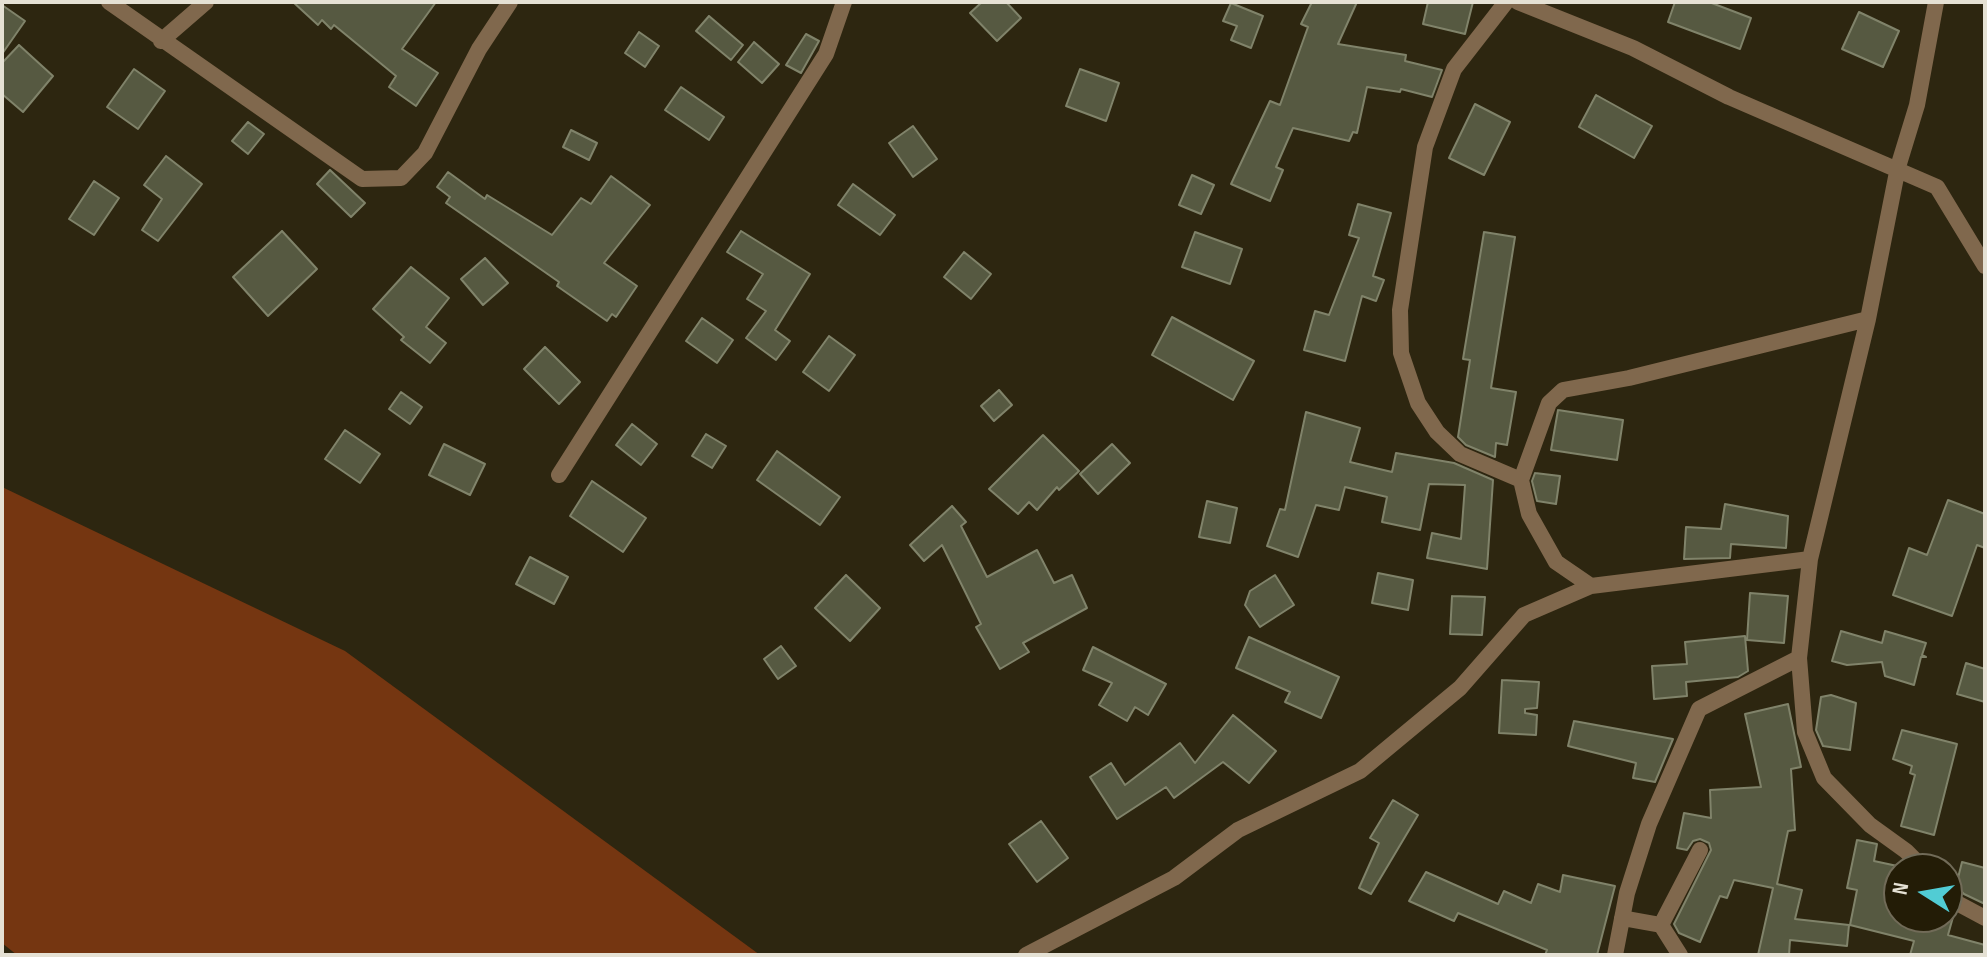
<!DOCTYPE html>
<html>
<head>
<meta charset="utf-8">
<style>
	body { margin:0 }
	#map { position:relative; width:1987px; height:957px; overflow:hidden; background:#2d2610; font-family:"Sofia Sans Condensed",sans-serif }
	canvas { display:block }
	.frame { position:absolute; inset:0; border:4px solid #e5e1d4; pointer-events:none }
	.north { position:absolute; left:1883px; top:853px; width:80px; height:80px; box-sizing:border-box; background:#231c06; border:2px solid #716b58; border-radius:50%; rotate:281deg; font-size:22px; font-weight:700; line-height:32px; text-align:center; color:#e5e1d4 }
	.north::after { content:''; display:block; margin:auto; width:28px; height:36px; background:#51ccd4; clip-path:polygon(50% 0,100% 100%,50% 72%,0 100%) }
</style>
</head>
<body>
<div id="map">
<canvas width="1987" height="957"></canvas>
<div class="frame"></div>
<div class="north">N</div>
</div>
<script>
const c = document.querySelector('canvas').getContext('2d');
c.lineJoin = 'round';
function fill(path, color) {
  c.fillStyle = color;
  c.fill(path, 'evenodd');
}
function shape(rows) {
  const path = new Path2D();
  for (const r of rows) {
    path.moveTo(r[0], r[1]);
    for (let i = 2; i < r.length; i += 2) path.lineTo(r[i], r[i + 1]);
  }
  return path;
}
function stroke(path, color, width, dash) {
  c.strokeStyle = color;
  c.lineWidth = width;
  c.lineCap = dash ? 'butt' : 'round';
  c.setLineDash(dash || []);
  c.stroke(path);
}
const green = shape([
	[2,487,345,651,760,955,17,955,2,943]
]);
const building = shape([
	[293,2,436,2,402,49,438,73,416,106,389,87,396,76,334,25,331,29,322,20,318,25,293,2],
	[982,2,1006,2,1021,18,997,41,970,13,982,2],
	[1312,2,1357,2,1338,44,1406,55,1405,61,1442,70,1432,97,1401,89,1400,92,1367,87,1357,133,1353,132,1349,141,1293,128,1276,167,1283,170,1270,201,1231,184,1270,101,1280,105,1308,27,1301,24,1312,2],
	[1428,2,1473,2,1465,34,1423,24,1428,2],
	[1675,2,1709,2,1751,18,1740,49,1668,22,1675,2],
	[1231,3,1263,16,1251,48,1231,40,1237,26,1223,21,1231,3],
	[2,5,25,21,2,54,2,5],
	[1859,12,1899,31,1883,67,1842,49,1859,12],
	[709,16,743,45,731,60,696,31,709,16],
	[639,32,659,46,645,67,625,53,639,32],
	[806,34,819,41,801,73,786,65,806,34],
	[754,42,779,64,762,83,738,62,754,42],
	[19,45,53,76,23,112,2,94,2,63,19,45],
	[134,69,165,91,138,129,107,107,134,69],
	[1080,69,1119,83,1106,121,1066,106,1080,69],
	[681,87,724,117,709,140,665,110,681,87],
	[1596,95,1652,126,1634,158,1579,127,1596,95],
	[1475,104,1510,122,1484,175,1449,158,1475,104],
	[248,122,264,134,248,154,232,141,248,122],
	[913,126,937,159,913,177,889,143,913,126],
	[571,130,597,143,589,160,563,147,571,130],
	[166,156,202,184,158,241,142,230,162,199,144,185,166,156],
	[330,170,365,203,351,217,317,184,330,170],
	[448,172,485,199,487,195,552,235,581,198,591,204,611,176,650,205,604,263,637,286,616,317,612,314,607,321,557,286,559,282,446,203,450,197,437,187,448,172],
	[1192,175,1214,185,1201,214,1179,205,1192,175],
	[94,181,119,198,94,235,69,219,94,181],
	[853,184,895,215,880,235,838,205,853,184],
	[1358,204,1391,213,1373,276,1384,280,1376,301,1362,296,1345,361,1304,350,1315,311,1329,315,1359,238,1349,235,1358,204],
	[282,231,317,269,268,316,233,277,282,231],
	[741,231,810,274,775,330,790,341,776,360,746,338,766,311,747,299,763,274,727,252,741,231],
	[1195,232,1242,249,1230,284,1182,267,1195,232],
	[1484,232,1515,237,1491,388,1516,392,1507,445,1496,443,1495,457,1466,445,1458,437,1470,360,1463,359,1484,232],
	[964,252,991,274,971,299,944,277,964,252],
	[485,258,508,283,483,305,461,279,485,258],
	[411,267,449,298,426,327,446,343,430,363,401,340,404,337,373,309,411,267],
	[1172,317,1254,361,1233,400,1152,355,1172,317],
	[702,318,733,340,717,363,686,341,702,318],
	[829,336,855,355,829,391,803,372,829,336],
	[545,347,580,382,559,404,524,369,545,347],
	[999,390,1012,405,994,421,981,406,999,390],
	[401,392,422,407,410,424,389,409,401,392],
	[1558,410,1623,420,1617,460,1551,450,1558,410],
	[1306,412,1360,428,1350,462,1392,472,1396,453,1454,463,1493,480,1487,569,1427,558,1432,533,1461,539,1465,485,1429,484,1420,530,1382,522,1387,497,1345,487,1339,510,1316,505,1298,557,1267,546,1280,509,1285,510,1306,412],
	[632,424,657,444,641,465,616,445,632,424],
	[345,430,380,454,360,483,325,459,345,430],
	[706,434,726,446,712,468,692,456,706,434],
	[1043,435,1079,471,1059,490,1057,487,1037,510,1029,502,1018,514,989,489,1043,435],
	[444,444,485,464,470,495,429,475,444,444],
	[1112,444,1130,463,1098,494,1080,474,1112,444],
	[777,451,840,497,820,525,757,480,777,451],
	[1535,473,1560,476,1556,504,1537,501,1532,481,1535,473],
	[592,481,646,518,623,552,570,516,592,481],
	[1948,500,1985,514,1985,548,1977,545,1952,616,1893,595,1909,548,1927,555,1948,500],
	[1207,501,1237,508,1230,543,1199,537,1207,501],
	[1725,504,1788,516,1786,548,1731,544,1730,558,1684,559,1686,527,1721,529,1725,504],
	[952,506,966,522,961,526,987,577,1037,550,1054,583,1072,575,1087,608,1023,643,1029,652,1000,669,976,627,981,624,942,545,924,561,910,545,952,506],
	[530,557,568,577,554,604,516,584,530,557],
	[1378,573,1413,580,1408,610,1372,603,1378,573],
	[846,575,880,608,850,641,815,608,846,575],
	[1275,575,1294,605,1260,627,1245,605,1250,591,1275,575],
	[1750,593,1788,596,1784,643,1747,640,1750,593],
	[1452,596,1485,597,1482,635,1450,634,1452,596],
	[1841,631,1882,643,1885,631,1926,643,1922,655,1926,657,1921,657,1914,685,1885,676,1882,662,1847,665,1832,661,1841,631],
	[1745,636,1748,671,1738,677,1686,682,1687,696,1654,699,1652,666,1687,664,1685,642,1745,636],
	[1249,637,1339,677,1321,718,1285,702,1290,692,1236,668,1249,637],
	[781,646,796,666,778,679,764,659,781,646],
	[1093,647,1166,684,1148,715,1135,707,1127,721,1099,705,1112,683,1083,670,1093,647],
	[1966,663,1985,669,1985,702,1957,694,1966,663],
	[1502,680,1539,682,1537,708,1525,709,1525,713,1537,715,1536,735,1499,733,1502,680],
	[1831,695,1856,703,1850,750,1823,746,1816,730,1821,697,1831,695],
	[1788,704,1801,767,1791,769,1795,830,1788,831,1777,884,1802,890,1795,919,1849,925,1847,946,1790,940,1789,955,1758,955,1773,888,1734,880,1727,898,1720,896,1700,942,1679,933,1674,924,1711,850,1709,843,1700,839,1693,841,1687,850,1677,848,1684,813,1711,818,1710,790,1761,787,1745,714,1788,704],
	[1233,715,1276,751,1249,783,1223,762,1174,798,1166,787,1117,819,1090,777,1111,763,1125,785,1180,743,1195,763,1233,715],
	[1574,721,1673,739,1655,782,1633,778,1636,763,1568,746,1574,721],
	[1902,730,1957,744,1934,835,1901,826,1915,775,1910,773,1912,766,1893,759,1902,730],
	[1393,800,1418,815,1371,894,1359,888,1379,843,1370,838,1393,800],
	[1041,821,1068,858,1037,882,1009,844,1041,821],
	[1857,840,1877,844,1874,861,1902,867,1894,907,1899,908,1899,917,1953,917,1948,935,1985,945,1985,955,1910,955,1914,941,1850,925,1857,890,1847,888,1857,840],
	[1962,862,1985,868,1985,904,1964,894,1956,886,1962,862],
	[1426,872,1498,904,1504,891,1531,903,1538,884,1560,892,1563,875,1615,886,1597,955,1545,955,1547,950,1458,913,1454,921,1409,901,1426,872]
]);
const street = shape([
	[109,2,362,179,401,178,425,153,479,49,510,2],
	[1506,2,1454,69,1425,147,1400,310,1401,353,1418,403,1437,432,1460,454,1521,480],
	[1518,2,1633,48,1729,97,1937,187,1985,266],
	[161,41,206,2],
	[559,475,826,54,844,2],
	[1591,586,1556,562,1529,514,1521,480,1549,403,1563,390,1629,378,1868,319],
	[1924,869,1906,851,1870,825,1824,778,1805,732,1799,658,1810,559,1868,319,1898,167,1917,105,1936,2],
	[1947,892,1957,903,1985,918],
	[1622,918,1661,925],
	[1026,955,1174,878,1238,830,1360,771,1460,688,1524,615,1591,586,1810,559],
	[1615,955,1627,893,1649,824,1699,709,1799,658],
	[1680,955,1661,925,1700,850]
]);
fill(green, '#753611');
fill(building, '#565941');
stroke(building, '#80836a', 2);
stroke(street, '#80684d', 16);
</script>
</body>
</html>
